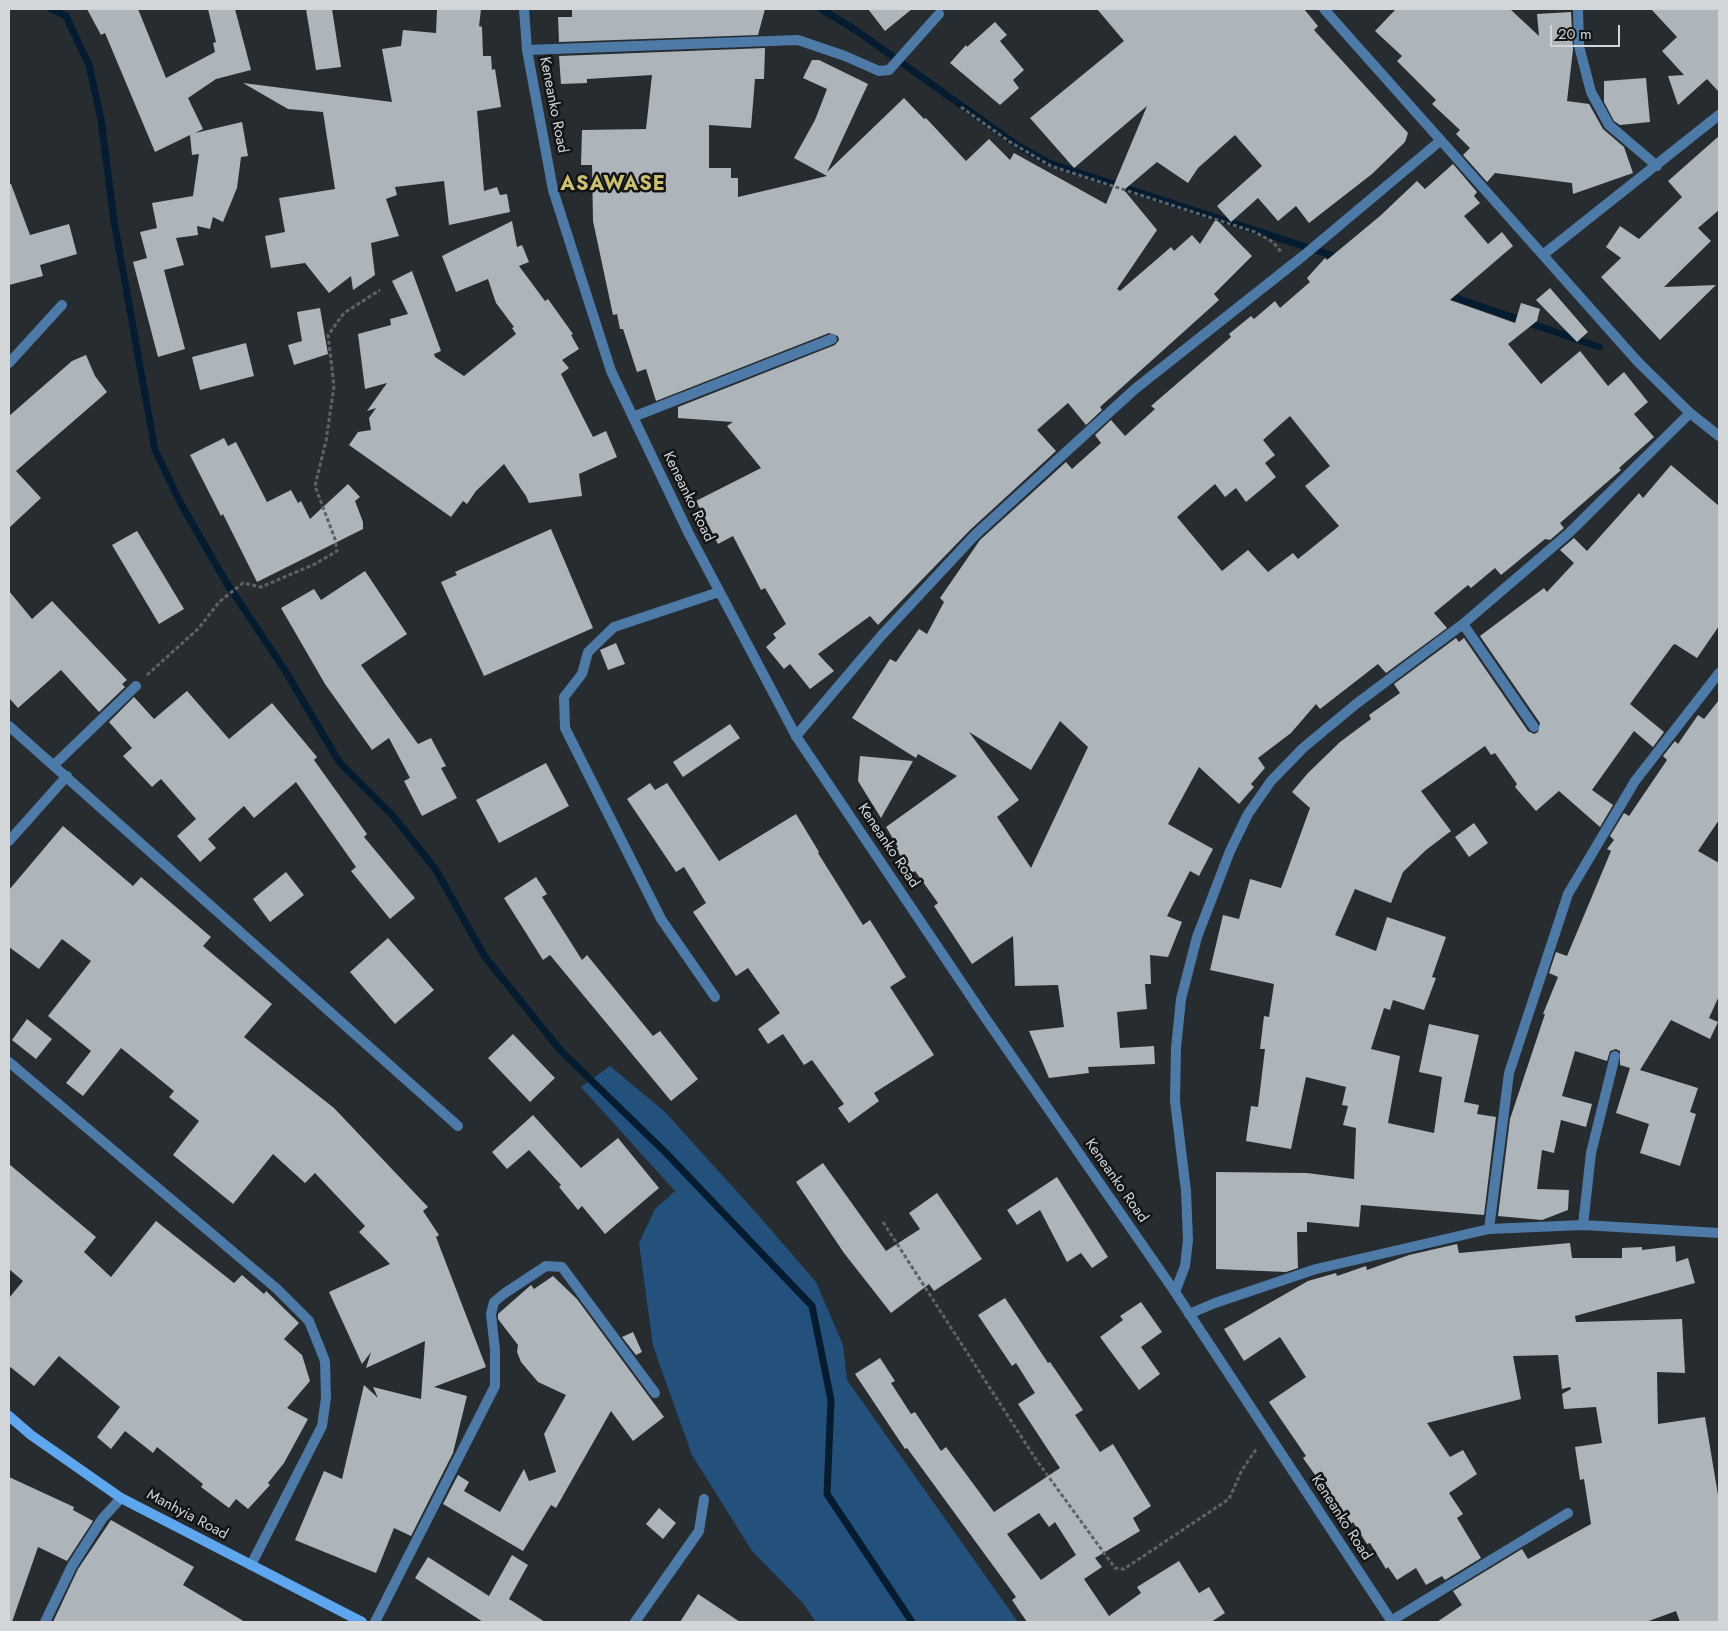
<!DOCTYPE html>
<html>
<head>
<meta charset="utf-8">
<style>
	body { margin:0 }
	#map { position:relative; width:1728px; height:1631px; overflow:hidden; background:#272c31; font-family:Jost,sans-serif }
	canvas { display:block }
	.frame { position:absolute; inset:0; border:10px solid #d2d6d9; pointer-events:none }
	.scale { position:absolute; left:1550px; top:25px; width:70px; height:22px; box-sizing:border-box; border:2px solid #d2d6d9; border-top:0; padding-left:6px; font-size:15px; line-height:18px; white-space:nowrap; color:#d2d6d9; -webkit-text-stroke:4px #121416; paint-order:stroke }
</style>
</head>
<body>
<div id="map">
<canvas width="1728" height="1631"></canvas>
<div class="frame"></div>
<div class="scale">20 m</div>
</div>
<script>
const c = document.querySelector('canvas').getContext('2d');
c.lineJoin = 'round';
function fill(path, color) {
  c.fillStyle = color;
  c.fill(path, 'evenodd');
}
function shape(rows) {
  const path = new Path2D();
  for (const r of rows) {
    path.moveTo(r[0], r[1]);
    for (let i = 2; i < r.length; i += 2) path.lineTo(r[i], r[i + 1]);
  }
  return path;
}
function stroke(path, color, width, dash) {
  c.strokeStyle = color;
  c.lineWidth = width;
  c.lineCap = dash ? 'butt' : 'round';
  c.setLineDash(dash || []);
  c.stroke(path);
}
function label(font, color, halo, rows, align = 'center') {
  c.font = font + ' Jost,sans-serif';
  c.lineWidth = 5;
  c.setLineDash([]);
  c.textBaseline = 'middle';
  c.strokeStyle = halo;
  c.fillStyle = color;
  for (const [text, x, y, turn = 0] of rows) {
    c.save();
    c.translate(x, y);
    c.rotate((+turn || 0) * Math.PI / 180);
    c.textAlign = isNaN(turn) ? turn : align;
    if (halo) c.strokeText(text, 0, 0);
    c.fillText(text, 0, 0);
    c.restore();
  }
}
const green = shape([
	[610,1066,665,1112,759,1216,816,1282,843,1345,847,1380,1018,1622,816,1622,802,1602,752,1551,692,1455,653,1346,639,1243,655,1209,675,1191,581,1087]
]);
const stream = shape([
	[51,9,66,16,89,65,101,119,114,221,155,450,181,504,226,582,284,669,340,763,394,817,436,870,485,957,561,1051,666,1153,812,1306,831,1400,827,1494,912,1622],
	[821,9,857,31,1017,145,1049,163,1340,258],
	[1445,294,1599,347]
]);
const building = shape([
	[87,9,138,9,166,78,215,52,213,43,216,42,208,9,235,9,251,70,216,79,188,98,203,129,195,133,242,122,248,156,241,157,237,188,223,222,213,217,210,229,197,226,198,235,176,238,184,265,164,270,185,349,158,357,133,262,147,258,140,232,157,228,152,203,193,196,199,154,192,155,190,135,155,152,105,33,101,35],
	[306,9,332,9,341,67,316,70],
	[437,9,481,9,479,26,482,27,483,56,491,56,492,70,495,69,501,107,477,111,484,191,497,187,500,195,507,194,510,212,449,225,444,181,395,187,397,195,386,199,399,236,371,243,375,275,353,290,351,276,329,293,305,263,271,268,265,236,285,232,279,198,335,189,323,112,288,109,243,83,392,102,382,49,401,46,403,30,436,33],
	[572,9,765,9,758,35,559,42,558,17,572,17],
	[868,9,912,9,885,31],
	[1097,9,1304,9,1318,26,1314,30,1408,133,1405,142,1372,174,1309,223,1296,206,1278,221,1258,198,1231,222,1217,206,1262,166,1235,135,1198,168,1188,183,1157,162,1124,190,1157,230,1117,289,1120,291,1171,247,1174,251,1192,235,1200,244,1216,219,1252,256,1214,294,1219,300,1100,407,1102,410,1086,425,1068,403,1037,430,1056,451,970,530,878,625,870,616,818,654,834,671,810,689,790,664,784,669,766,647,776,638,773,634,786,624,765,588,761,590,733,536,718,544,696,501,761,468,727,426,733,422,678,418,678,407,835,345,839,340,838,336,829,333,656,401,646,369,637,372,623,329,620,329,617,314,613,315,593,221,592,165,581,165,582,130,646,129,652,75,587,79,587,83,561,84,559,56,765,48,764,79,755,79,751,128,709,125,709,168,731,168,731,178,738,178,738,197,827,176,794,158,815,120,827,89,803,78,812,60,819,60,868,84,827,172,904,98,924,119,926,118,966,161,989,139,1010,160,1014,153,1106,204,1147,106,1074,168,1030,118,1124,41],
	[1396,9,1510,9,1539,36,1537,14,1571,12,1573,50,1567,101,1589,104,1603,129,1624,147,1633,173,1573,194,1572,183,1495,173,1487,182,1463,155,1470,148,1456,134,1460,130,1432,104,1436,100,1397,61,1402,56,1375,31],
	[1651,9,1719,9,1719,92,1707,79,1678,105,1668,76,1684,75,1662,51,1677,37],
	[995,22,1007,35,1000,41,1024,70,1013,80,1019,88,1000,105,950,63,966,45,967,47],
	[1646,78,1650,122,1620,125,1614,121,1604,102,1604,81],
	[1719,136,1719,210,1698,228,1711,241,1664,287,1716,285,1660,340,1601,277,1621,258,1606,247,1620,226,1639,239,1682,197,1668,181],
	[1453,164,1477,192,1474,196,1480,203,1464,216,1488,244,1502,232,1513,246,1450,300,1515,323,1521,303,1540,309,1537,321,1508,344,1541,384,1580,351,1608,386,1624,372,1648,402,1634,414,1654,437,1619,468,1621,470,1560,523,1564,528,1550,540,1545,539,1501,575,1495,568,1471,588,1468,585,1434,613,1447,628,1386,673,1378,664,1320,709,1316,704,1291,733,1258,758,1265,768,1251,784,1254,787,1239,804,1199,767,1168,824,1213,849,1199,876,1190,871,1167,916,1182,922,1168,957,1150,955,1151,984,1145,984,1147,1009,1117,1012,1120,1048,1154,1046,1155,1064,1088,1067,1089,1073,1049,1078,1029,1031,1064,1027,1058,985,1015,986,1013,936,972,964,934,906,938,903,915,871,912,873,896,849,898,847,886,827,957,776,918,754,916,758,852,718,890,659,896,662,919,629,927,634,944,602,940,598,980,540,1066,462,1072,469,1101,443,1095,435,1111,420,1125,436,1155,409,1151,406,1231,337,1229,334,1251,316,1254,319,1275,301,1280,308,1310,282,1307,278,1325,258,1327,260,1380,216,1417,181,1425,189],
	[1290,416,1330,466,1305,486,1339,526,1298,559,1293,553,1268,572,1248,550,1222,571,1177,517,1215,484,1225,497,1236,488,1246,502,1276,477,1265,463,1275,455,1263,440],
	[1060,721,1088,747,1031,868,997,817,1019,800,969,732,1031,770],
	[9,184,11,184,30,235,69,224,77,254,40,265,43,276,9,285],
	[512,221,517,247,522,245,529,262,519,266,545,301,548,299,573,334,571,335,579,349,562,360,569,368,561,374,593,437,606,431,617,457,579,474,582,496,529,503,526,496,504,464,476,491,467,504,463,501,451,517,349,445,358,432,371,430,369,418,376,408,367,411,387,383,365,389,358,334,391,325,390,319,408,314,392,281,412,271,441,351,434,354,435,357,464,376,516,334,512,328,514,327,496,303,488,279,456,292,442,256],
	[1550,288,1588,332,1577,342,1536,300],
	[320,308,328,354,294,365,288,345,302,341,297,312],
	[246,343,254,376,200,390,192,357],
	[86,355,95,376,107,392,16,471,41,498,9,528,9,416,72,361],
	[224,438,228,446,236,442,267,502,291,490,298,503,301,501,310,519,348,484,360,497,355,501,363,522,363,529,257,582,223,514,221,516,190,455],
	[1671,465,1719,506,1719,626,1697,658,1675,644,1673,645,1630,704,1664,732,1653,747,1634,731,1592,790,1613,805,1600,827,1559,791,1536,811,1515,787,1517,784,1495,753,1491,755,1485,746,1421,791,1451,831,1426,850,1403,872,1391,903,1355,889,1335,935,1376,951,1387,917,1446,937,1432,977,1436,978,1424,1010,1393,1000,1390,1010,1384,1008,1371,1049,1400,1056,1388,1123,1434,1133,1442,1077,1419,1072,1429,1024,1479,1035,1464,1102,1479,1105,1477,1114,1496,1117,1484,1215,1361,1205,1359,1227,1307,1222,1307,1232,1297,1232,1298,1268,1286,1272,1216,1269,1216,1172,1307,1173,1354,1179,1356,1128,1343,1125,1348,1106,1342,1105,1346,1087,1306,1077,1291,1149,1246,1141,1251,1106,1258,1107,1265,1049,1260,1049,1264,1016,1269,1017,1274,984,1210,970,1223,915,1239,919,1250,879,1281,888,1310,808,1292,792,1308,773,1340,742,1371,719,1369,715,1400,693,1394,684,1456,638,1459,642,1464,638,1528,731,1534,734,1538,732,1540,723,1480,636,1544,588,1547,592,1574,563,1560,550,1574,538,1587,551,1639,493,1643,498],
	[551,529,593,628,484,676,441,582,457,575,455,572],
	[137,531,184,609,159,624,112,545],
	[365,571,407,634,361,665,418,744,431,738,446,766,441,768,457,798,422,816,404,781,410,778,389,738,372,750,325,684,281,608,314,589,321,600],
	[9,591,32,619,52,601,127,680,122,684,125,687,99,712,61,670,18,708,9,698],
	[616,643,625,664,608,670,600,650],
	[187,691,229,739,272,703,317,757,314,760,367,834,364,837,415,898,390,919,351,871,356,867,296,782,254,818,244,806,208,839,216,848,200,862,177,836,196,819,161,779,152,787,123,756,132,748,109,722,134,697,154,719],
	[1719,700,1719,820,1698,851,1719,863,1719,996,1709,1018,1718,1022,1710,1039,1671,1020,1640,1070,1698,1088,1690,1112,1696,1114,1680,1166,1640,1153,1649,1124,1616,1113,1630,1068,1620,1065,1620,1051,1616,1049,1610,1051,1607,1061,1575,1051,1562,1096,1592,1104,1586,1127,1561,1120,1554,1153,1542,1150,1537,1189,1569,1190,1568,1210,1542,1220,1498,1216,1510,1119,1545,1014,1543,1014,1558,977,1549,973,1556,952,1567,956,1611,851,1607,849,1614,840,1610,836,1624,813,1629,816,1667,760,1663,756,1675,741,1678,744,1698,715,1704,719],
	[730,724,740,738,683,777,673,762],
	[860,756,913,761,881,818,858,781],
	[546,763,569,806,499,843,476,800],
	[650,783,655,790,667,783,719,861,796,814,819,852,818,853,863,925,870,920,906,977,890,987,934,1055,874,1093,879,1101,849,1123,838,1108,844,1104,812,1060,804,1065,783,1034,768,1044,758,1029,780,1013,748,968,736,976,693,912,706,903,684,867,676,872,627,799],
	[1474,823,1488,843,1469,857,1455,837],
	[63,826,133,886,141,877,211,937,203,946,272,1004,244,1037,334,1108,428,1207,423,1211,439,1235,436,1237,486,1367,434,1387,467,1396,453,1453,411,1536,394,1528,376,1573,295,1540,324,1471,342,1479,364,1385,378,1398,373,1387,421,1399,425,1341,366,1368,371,1352,362,1364,329,1292,390,1264,359,1232,365,1226,315,1173,305,1183,273,1154,233,1204,173,1155,199,1121,169,1097,174,1091,121,1048,83,1096,66,1083,91,1051,48,1016,91,961,62,939,39,969,9,947,9,890],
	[286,872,304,895,270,922,253,899],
	[536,877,547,894,542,897,582,960,587,955,653,1036,660,1031,698,1079,671,1101,550,955,543,960,504,898],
	[388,938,434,990,395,1024,350,972],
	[27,1019,52,1039,36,1059,12,1040],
	[513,1034,555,1078,530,1102,488,1058],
	[533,1115,581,1168,618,1138,659,1188,605,1234,582,1206,578,1210,559,1187,561,1185,529,1150,507,1169,492,1152],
	[823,1163,886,1251,920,1229,909,1213,937,1193,982,1259,934,1291,929,1284,891,1313,844,1253,796,1182],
	[9,1164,96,1237,84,1252,111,1277,156,1221,234,1283,242,1275,264,1294,266,1291,299,1323,284,1339,302,1355,310,1381,287,1408,308,1419,284,1463,268,1483,270,1485,248,1509,236,1499,229,1508,201,1487,203,1484,157,1447,153,1453,125,1431,111,1449,97,1437,120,1407,59,1356,34,1386,9,1366,9,1298,23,1281,9,1269],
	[1057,1177,1108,1257,1092,1268,1081,1253,1067,1262,1040,1210,1017,1225,1007,1210],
	[1570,1243,1572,1258,1622,1258,1622,1248,1642,1247,1642,1250,1675,1246,1676,1262,1688,1258,1695,1283,1575,1316,1576,1322,1682,1319,1685,1373,1657,1372,1658,1424,1705,1417,1719,1501,1719,1622,1680,1622,1676,1611,1646,1622,1437,1622,1462,1605,1453,1591,1522,1549,1528,1559,1591,1524,1584,1479,1580,1480,1575,1447,1602,1443,1596,1407,1564,1409,1562,1394,1571,1389,1570,1387,1562,1389,1558,1355,1513,1356,1521,1399,1427,1423,1450,1457,1463,1450,1477,1474,1449,1493,1463,1514,1457,1518,1481,1558,1445,1580,1442,1576,1426,1585,1416,1568,1397,1580,1388,1567,1386,1569,1370,1543,1367,1544,1353,1522,1351,1524,1330,1492,1328,1493,1303,1458,1306,1456,1269,1402,1306,1377,1280,1337,1244,1361,1224,1329,1308,1281,1336,1273,1337,1276,1366,1266,1367,1270,1409,1255,1457,1244,1459,1253],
	[553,1276,577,1299,664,1417,633,1441,611,1411,556,1508,551,1505,523,1551,443,1504,458,1475,469,1482,464,1491,500,1512,524,1469,529,1481,556,1472,544,1434,566,1395,538,1382,521,1362,517,1352,518,1345,498,1319,498,1314,531,1285,534,1289],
	[1005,1298,1048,1363,1050,1362,1083,1410,1075,1415,1100,1452,1113,1444,1151,1506,1133,1518,1140,1531,1095,1558,1102,1567,1084,1579,1109,1616,1141,1593,1137,1587,1179,1561,1199,1593,1209,1587,1225,1613,1211,1622,1027,1622,1012,1600,1016,1597,907,1448,905,1449,855,1374,880,1358,895,1381,891,1383,911,1414,915,1412,941,1451,946,1447,994,1512,1060,1468,1018,1404,1035,1393,1016,1363,1012,1366,978,1315],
	[1039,1513,1049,1527,1055,1522,1076,1555,1041,1580,1007,1534],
	[1141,1302,1162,1332,1141,1347,1160,1374,1139,1390,1100,1337,1123,1320,1120,1316],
	[633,1332,642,1352,636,1355,622,1337],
	[9,1477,74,1507,73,1510,93,1521,67,1561,38,1547,12,1622,9,1622],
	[659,1508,676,1523,663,1539,646,1524],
	[111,1520,194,1567,183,1585,245,1622,53,1622,78,1569],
	[512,1555,528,1565,509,1599,545,1622,483,1622,415,1578,428,1557,489,1596],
	[698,1594,740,1622,680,1622]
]);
const path = shape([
	[961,107,1010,142,1051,166,1255,232,1273,242,1282,253],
	[147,675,199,628,219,602,243,583,261,587,315,564,337,551,335,539,315,486,326,441,334,386,328,335,344,313,380,290],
	[883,1222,1035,1458,1115,1568,1124,1569,1229,1499,1242,1470,1257,1448]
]);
const service = shape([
	[9,363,62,305]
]);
const minor = shape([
	[1324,9,1638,362,1690,413,1719,436],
	[1578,9,1579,46,1591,92,1609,125,1657,166],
	[527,50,798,40,845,56,879,71,889,70,939,14],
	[1544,254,1719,115],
	[633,417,832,339],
	[1463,624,1534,727],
	[9,726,458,1126],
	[796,736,881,636,975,535,1135,389,1303,256,1440,141],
	[54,765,136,686],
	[9,841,67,776],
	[715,997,661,919,565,728,564,697,582,674,588,652,614,627,719,592],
	[9,1062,277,1289,309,1321,325,1361,326,1398,322,1426,251,1565],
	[1583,1225,1591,1153,1615,1056],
	[1489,1229,1509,1073,1568,894,1635,781,1719,673],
	[1175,1292,1185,1266,1188,1240,1186,1191,1175,1101,1176,1048,1181,999,1197,937,1230,851,1248,814,1271,781,1303,748,1356,704,1463,624,1569,533,1690,413],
	[1189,1314,1215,1303,1316,1269,1489,1229,1583,1225,1719,1233],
	[1391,1621,1568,1513],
	[45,1622,72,1566,102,1519,121,1498],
	[375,1622,495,1386,495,1350,491,1314,494,1302,505,1293,546,1266,562,1267,655,1393],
	[635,1622,699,1531,704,1499]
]);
const tertiary = shape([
	[524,9,527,50,553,190,611,371,689,534,796,736,984,1016,1175,1292,1392,1622]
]);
const secondary = shape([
	[9,1416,31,1435,121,1498,362,1622]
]);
const streetNames = [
	["Keneanko Road",553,105,79],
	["Keneanko Road",688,497,64],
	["Keneanko Road",888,846,56],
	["Keneanko Road",1116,1181,55],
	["Manhyia Road",187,1515,28],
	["Keneanko Road",1341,1518,57]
];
const districtNames = [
	["ASAWASE",613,185]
];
fill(green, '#24517c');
stroke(stream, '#041b30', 7);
fill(building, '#adb4ba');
stroke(path, '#5e6367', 3, [4, 2.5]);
stroke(service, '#4e7aa7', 10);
stroke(minor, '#4e7aa7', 10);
stroke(tertiary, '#4e7aa7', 10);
stroke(secondary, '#5ea7ee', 10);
label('15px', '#d2d6d9', '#121416', streetNames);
c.letterSpacing = '1px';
label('bold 20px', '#cdc072', '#121416', districtNames);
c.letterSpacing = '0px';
</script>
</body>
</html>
